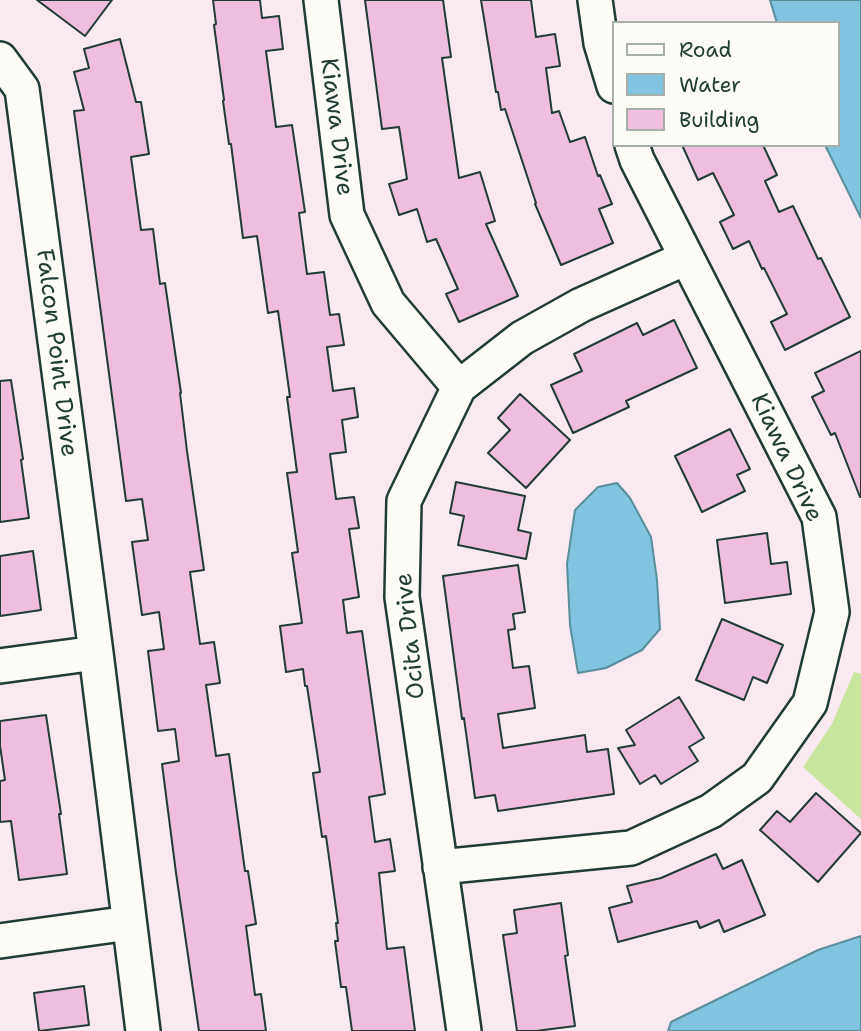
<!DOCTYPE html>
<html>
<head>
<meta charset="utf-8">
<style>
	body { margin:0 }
	#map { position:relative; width:861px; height:1031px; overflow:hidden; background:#f9e9f0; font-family:"Shantell Sans",sans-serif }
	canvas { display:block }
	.legend { position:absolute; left:612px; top:21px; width:228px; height:126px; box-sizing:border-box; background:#fdfcf7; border:2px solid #a4b0a9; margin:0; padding:9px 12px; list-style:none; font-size:21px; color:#1f3d34 }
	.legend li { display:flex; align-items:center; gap:14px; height:35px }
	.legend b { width:35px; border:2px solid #a4b0a9 }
</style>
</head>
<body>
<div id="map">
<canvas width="861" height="1031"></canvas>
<ul class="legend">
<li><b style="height:9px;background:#fdfcf7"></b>Road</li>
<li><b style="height:19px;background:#80c4e0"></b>Water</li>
<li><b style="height:19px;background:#efbedf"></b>Building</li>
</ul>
</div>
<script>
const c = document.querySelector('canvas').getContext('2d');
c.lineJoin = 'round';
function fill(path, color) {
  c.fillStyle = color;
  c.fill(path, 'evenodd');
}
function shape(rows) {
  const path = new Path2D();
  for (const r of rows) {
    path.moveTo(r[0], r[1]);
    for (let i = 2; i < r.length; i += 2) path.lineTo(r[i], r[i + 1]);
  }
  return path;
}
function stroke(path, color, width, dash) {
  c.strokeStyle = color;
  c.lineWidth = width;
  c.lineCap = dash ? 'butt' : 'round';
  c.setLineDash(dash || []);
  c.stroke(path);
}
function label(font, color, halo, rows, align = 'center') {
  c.font = font + ' "Shantell Sans",sans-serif';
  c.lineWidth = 6;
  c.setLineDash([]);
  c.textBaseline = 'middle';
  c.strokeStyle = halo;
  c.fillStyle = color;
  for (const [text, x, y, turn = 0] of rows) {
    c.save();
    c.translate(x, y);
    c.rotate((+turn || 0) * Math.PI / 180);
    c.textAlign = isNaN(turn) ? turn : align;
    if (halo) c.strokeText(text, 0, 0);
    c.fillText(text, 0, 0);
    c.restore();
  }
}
const green = shape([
	[854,672,861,674,861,819,803,767,832,724]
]);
const water = shape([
	[770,0,861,0,861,218,825,145,838,145,838,23,777,23,770,0],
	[617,483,630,498,651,537,657,580,660,629,642,650,606,668,578,673,570,625,567,564,575,510,598,487,617,483],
	[861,936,861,1031,668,1031,671,1022,818,950,861,936]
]);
const building = shape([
	[37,0,112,0,85,36,37,0],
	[213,0,260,0,262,18,279,16,283,49,266,51,276,127,292,125,305,212,299,213,307,274,324,272,330,315,339,314,344,345,327,347,333,391,354,388,358,417,342,420,346,452,330,454,336,499,354,497,359,528,349,529,359,597,343,600,347,633,362,631,385,794,369,797,375,842,390,839,395,871,379,873,387,949,404,947,415,1031,352,1031,346,987,341,987,335,941,338,941,336,923,338,923,326,836,322,837,313,773,320,772,307,686,305,686,303,669,286,672,280,626,302,623,292,553,298,552,287,473,297,472,287,397,290,397,278,311,268,313,257,236,243,238,231,144,229,144,223,101,224,100,214,25,216,24,213,0],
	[365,0,443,0,451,57,442,58,459,178,480,172,495,221,486,224,518,296,459,322,446,294,458,289,436,239,427,242,417,209,399,215,389,184,407,179,399,127,382,129,365,0],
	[481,0,531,0,536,37,555,34,560,66,546,68,552,113,559,111,570,142,585,137,598,176,600,175,612,204,599,209,613,243,561,265,535,204,536,203,505,109,501,110,498,92,496,92,481,0],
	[120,39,136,102,141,102,149,154,131,157,141,230,153,229,160,284,165,283,181,393,180,393,187,451,204,570,190,572,200,644,214,642,220,683,206,685,216,756,229,754,245,871,248,871,256,924,246,926,255,995,261,994,266,1031,199,1031,176,873,162,764,179,761,175,729,158,731,148,651,164,649,159,612,142,615,132,542,148,540,142,499,126,501,74,111,84,110,74,72,89,68,84,49,120,39],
	[682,145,763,145,777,175,765,181,779,212,793,206,818,259,821,258,850,317,785,350,771,322,787,314,764,268,762,269,749,241,733,249,720,222,734,215,713,173,698,180,682,145],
	[674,320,697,368,626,401,629,407,573,433,551,385,582,371,574,354,637,323,643,335,674,320],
	[861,351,861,497,860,497,835,433,831,435,812,397,824,391,815,373,861,351],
	[11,380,23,459,21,460,29,518,0,522,0,381,11,380],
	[520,394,570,440,526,488,488,453,510,430,498,418,520,394],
	[730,429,750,469,737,475,745,491,702,512,675,456,730,429],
	[456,482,525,496,518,530,531,533,526,559,458,545,464,516,450,513,456,482],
	[767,533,771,564,787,562,791,594,725,603,717,540,767,533],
	[33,551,41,610,0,616,0,556,33,551],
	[518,565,525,612,513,614,515,629,508,630,513,668,529,666,535,708,498,714,503,748,585,735,587,752,608,749,614,794,498,811,495,795,475,798,464,718,462,719,443,576,518,565],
	[722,619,783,645,767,683,753,677,744,700,696,680,722,619],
	[679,697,704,738,689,747,698,761,661,784,655,775,640,784,618,748,635,745,626,730,679,697],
	[46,715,61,814,59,814,67,874,19,880,11,821,0,822,0,781,5,780,0,746,0,721,46,715],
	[816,793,861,833,818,882,760,830,777,811,790,822,816,793],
	[716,854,723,869,742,860,765,915,724,932,719,920,700,928,697,921,618,942,609,908,632,902,627,886,661,878,716,854],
	[561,903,568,955,565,956,575,1026,536,1031,517,1031,503,935,517,933,514,910,561,903],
	[84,986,89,1025,39,1031,34,993,84,986]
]);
const minor = shape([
	[321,0,347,215,388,303,459,387],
	[595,0,601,43,614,86],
	[0,59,22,89,96,653,143,1031],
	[0,666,96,653],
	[440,867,631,848,711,811,757,778,810,703,832,612,819,517,637,160,632,145],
	[0,941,129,923],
	[464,1031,402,597,404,501,459,387,522,338,581,305,686,258]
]);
const streetNames = [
	["Kiawa Drive",336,127,83],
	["Falcon Point Drive",56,353,83],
	["Kiawa Drive",786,458,65],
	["Ocita Drive",411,636,-96]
];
fill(green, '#c8e69e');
fill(water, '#80c4e0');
stroke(water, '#598e9b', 2);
fill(building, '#efbedf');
stroke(building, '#1f3d34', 2);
stroke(minor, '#1f3d34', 38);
stroke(minor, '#fdfcf7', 33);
label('24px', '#1f3d34', '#fdfcf7', streetNames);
</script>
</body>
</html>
